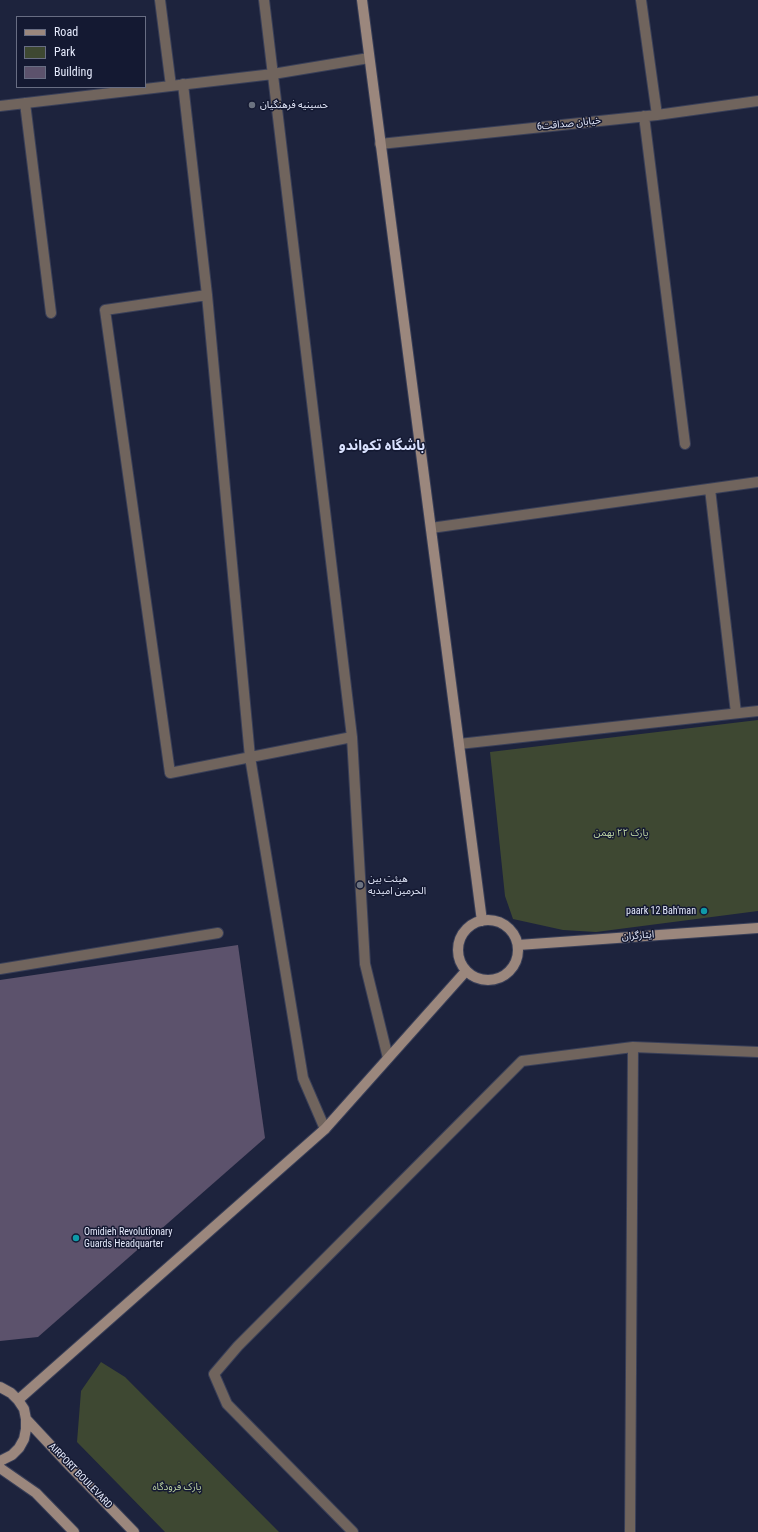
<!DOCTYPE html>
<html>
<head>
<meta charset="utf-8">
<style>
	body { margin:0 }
	#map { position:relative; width:758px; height:1532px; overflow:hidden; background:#1d233d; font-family:"Roboto Condensed",sans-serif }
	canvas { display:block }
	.legend { position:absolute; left:16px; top:16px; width:130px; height:72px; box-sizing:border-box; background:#141932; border:1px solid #686d83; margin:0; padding:5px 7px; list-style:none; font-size:12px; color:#e5eafc }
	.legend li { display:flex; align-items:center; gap:8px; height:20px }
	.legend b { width:20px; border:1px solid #686d83 }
</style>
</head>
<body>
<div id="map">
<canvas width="758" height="1532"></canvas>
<ul class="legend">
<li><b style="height:5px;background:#9b877d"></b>Road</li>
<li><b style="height:11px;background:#3e4832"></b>Park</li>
<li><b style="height:11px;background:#5c526c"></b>Building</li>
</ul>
</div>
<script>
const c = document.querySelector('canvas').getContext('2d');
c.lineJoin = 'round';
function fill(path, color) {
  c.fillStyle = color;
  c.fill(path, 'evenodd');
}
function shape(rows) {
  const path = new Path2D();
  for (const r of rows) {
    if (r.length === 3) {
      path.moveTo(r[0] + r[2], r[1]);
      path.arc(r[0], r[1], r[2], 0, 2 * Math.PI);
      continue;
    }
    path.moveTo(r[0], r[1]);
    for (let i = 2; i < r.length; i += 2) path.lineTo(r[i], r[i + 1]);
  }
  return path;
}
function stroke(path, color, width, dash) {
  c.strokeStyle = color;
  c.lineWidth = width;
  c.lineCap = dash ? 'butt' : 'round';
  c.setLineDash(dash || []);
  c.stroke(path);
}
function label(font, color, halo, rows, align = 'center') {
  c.font = font + ' "Roboto Condensed","Noto Sans Arabic",sans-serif';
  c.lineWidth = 3;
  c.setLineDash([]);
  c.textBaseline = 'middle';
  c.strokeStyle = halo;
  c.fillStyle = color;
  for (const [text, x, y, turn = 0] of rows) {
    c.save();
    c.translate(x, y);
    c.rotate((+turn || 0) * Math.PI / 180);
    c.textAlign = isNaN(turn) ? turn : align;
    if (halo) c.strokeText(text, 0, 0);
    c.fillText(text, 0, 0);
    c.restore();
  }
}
const green = shape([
	[758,720,758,911,596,932,563,930,513,919,505,896,490,752],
	[101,1362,125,1377,279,1532,165,1532,77,1442,81,1391]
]);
const building = shape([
	[238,945,265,1138,38,1337,0,1341,0,980]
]);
const street = shape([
	[160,0,171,86],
	[264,0,352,737,365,964,388,1058],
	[641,0,657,115],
	[183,84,207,295,250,757,303,1078,325,1129],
	[25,103,51,313],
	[0,106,273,74,369,58],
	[644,116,685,444],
	[380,144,657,115,758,101],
	[207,295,105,310,170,773,352,737],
	[710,489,736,713],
	[431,528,758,482],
	[459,744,758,711],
	[0,969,218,933],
	[353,1532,227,1404,214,1374,238,1346,522,1061,633,1047,758,1052],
	[630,1532,633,1047]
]);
const secondary = shape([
	[362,0,482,921],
	[488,950,30],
	[518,945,758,928],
	[0,1387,11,1393,18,1400,24,1409,26,1419,26,1429,24,1439,19,1448,12,1455,0,1461],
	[18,1400,325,1129,466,971],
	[26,1419,68,1464,134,1532],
	[0,1468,36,1493,74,1532]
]);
const markers = [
	[252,105,4,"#6b7280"],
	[360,885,4,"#6b7280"],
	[704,911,4,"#0f9aa8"],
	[76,1238,4,"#0f9aa8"]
];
const poiNames = [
	["حسینیه فرهنگیان",260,105],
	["هیئت بین",368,879],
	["الحرمین امیدیه",368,891],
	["paark 12 Bah'man",696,911,"right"],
	["Omidieh Revolutionary",84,1232],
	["Guards Headquarter",84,1244]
];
const streetNames = [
	["خیابان صداقت6",569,124,-6],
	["ایثارگران",638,936,-4],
	["AIRPORT BOULEVARD",80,1476,46]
];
const parkNames = [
	["پارک ۲۲ بهمن",621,833],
	["پارک فرودگاه",177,1487]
];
const districtNames = [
	["باشگاه تکواندو",382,446]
];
fill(green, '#3e4832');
fill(building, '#5c526c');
stroke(street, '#393f58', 12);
stroke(secondary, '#393f58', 12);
stroke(street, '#70645d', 10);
stroke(secondary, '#9b877d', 10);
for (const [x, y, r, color] of markers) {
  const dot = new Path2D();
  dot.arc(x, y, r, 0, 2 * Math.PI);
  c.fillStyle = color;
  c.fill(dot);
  stroke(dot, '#141932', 1.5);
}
label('10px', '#e5eafc', '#141932', poiNames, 'left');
label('10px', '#e5eafc', '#141932', streetNames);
label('10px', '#bed5a2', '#141932', parkNames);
label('bold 14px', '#dae2ff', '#141932', districtNames);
</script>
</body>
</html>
